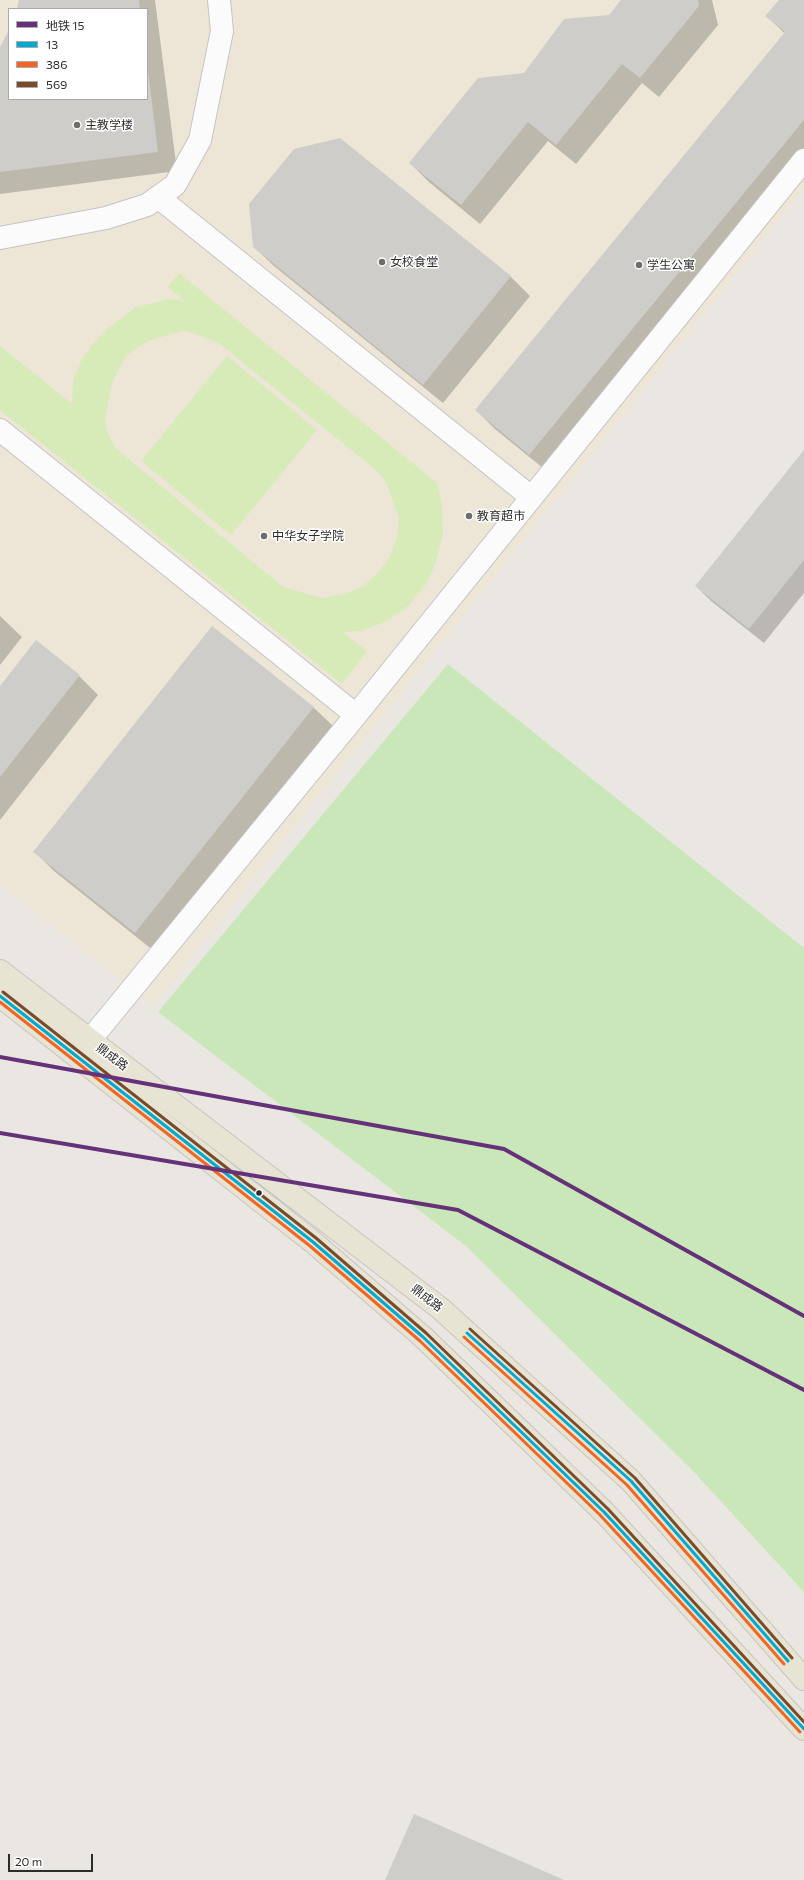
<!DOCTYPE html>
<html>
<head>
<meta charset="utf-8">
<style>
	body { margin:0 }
	#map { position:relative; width:804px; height:1880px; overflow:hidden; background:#eae7e2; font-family:Commissioner,"Noto Sans SC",sans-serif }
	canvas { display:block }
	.legend { position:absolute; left:8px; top:8px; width:140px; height:92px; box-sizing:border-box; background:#fff; border:1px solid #ababab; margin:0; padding:5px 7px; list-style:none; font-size:12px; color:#2c2c2c }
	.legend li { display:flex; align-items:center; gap:8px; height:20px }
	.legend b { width:20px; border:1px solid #ababab }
	.scale { position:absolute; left:8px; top:1854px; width:85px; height:18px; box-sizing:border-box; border:2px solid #2c2c2c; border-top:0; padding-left:5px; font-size:12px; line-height:14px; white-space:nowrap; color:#2c2c2c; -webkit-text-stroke:3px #fff; paint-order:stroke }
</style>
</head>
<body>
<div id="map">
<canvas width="804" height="1880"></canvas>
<ul class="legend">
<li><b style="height:5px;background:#653279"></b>地铁 15</li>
<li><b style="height:5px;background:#00a9ce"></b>13</li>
<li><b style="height:5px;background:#f26522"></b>386</li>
<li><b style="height:5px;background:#7a4b2a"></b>569</li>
</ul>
<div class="scale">20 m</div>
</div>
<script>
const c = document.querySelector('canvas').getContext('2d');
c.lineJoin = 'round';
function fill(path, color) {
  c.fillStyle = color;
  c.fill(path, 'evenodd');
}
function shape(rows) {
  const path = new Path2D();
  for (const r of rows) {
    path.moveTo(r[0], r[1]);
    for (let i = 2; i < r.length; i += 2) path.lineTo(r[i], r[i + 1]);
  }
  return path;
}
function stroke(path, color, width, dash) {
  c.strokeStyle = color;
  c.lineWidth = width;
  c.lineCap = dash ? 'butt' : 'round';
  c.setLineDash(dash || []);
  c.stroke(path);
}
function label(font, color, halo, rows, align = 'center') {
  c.font = font + ' Commissioner,"Noto Sans SC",sans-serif';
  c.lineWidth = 3;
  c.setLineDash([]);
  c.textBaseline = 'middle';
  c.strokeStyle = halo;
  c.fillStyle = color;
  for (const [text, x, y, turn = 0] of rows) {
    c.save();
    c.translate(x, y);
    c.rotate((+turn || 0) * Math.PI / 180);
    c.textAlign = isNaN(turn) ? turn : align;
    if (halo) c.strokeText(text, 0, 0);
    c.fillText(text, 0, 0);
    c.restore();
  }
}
const education = shape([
	[0,0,804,0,804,188,153,1006,0,884],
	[9,9,147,9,147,99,9,99]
]);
const green = shape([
	[448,664,804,948,804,1592,693,1471,466,1246,158,1012]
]);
const pitch = shape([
	[179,273,437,483,442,506,443,534,435,565,426,584,408,606,387,621,362,631,342,632,367,651,342,684,0,410,0,346,72,404,73,381,81,361,92,345,105,331,136,307,170,299,186,302,168,287],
	[182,331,199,335,220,344,376,470,386,482,399,518,397,536,391,555,379,572,362,587,344,594,321,598,283,587,115,448,108,434,105,419,111,387,118,370,127,355,147,341],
	[227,356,317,430,231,535,141,461]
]);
const shadow = shape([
	[20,0,155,0,177,171,0,194,0,49,9,32,9,99,147,99,147,9,18,9],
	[622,0,712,0,718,25,659,97,642,83,576,164,548,141,480,224,429,182,410,163,525,74,609,16],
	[780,0,804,0,804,162,549,473,495,429,476,410,785,34,767,16],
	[340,139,511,277,530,296,443,403,274,266,254,247],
	[804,452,804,593,764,643,711,601,696,586],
	[0,616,22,637,0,665],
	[79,676,98,695,0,820,0,687],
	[313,707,333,726,154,951,54,871,35,852]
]);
const building = shape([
	[19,0,139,0,140,9,17,9],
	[621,0,698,0,699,6,640,78,622,64,556,145,528,122,461,205,409,163,478,78,524,73,564,19,609,15],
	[779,0,804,0,804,120,529,455,475,410,785,32,765,16],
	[9,30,9,99,147,99,148,70,158,152,0,172,0,47],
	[340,138,511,276,423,385,253,247,249,204,294,149],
	[804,450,804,560,749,629,695,586],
	[212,626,314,707,135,933,33,852],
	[36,640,80,675,0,777,0,686],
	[414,1814,564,1880,385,1880]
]);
const minor = shape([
	[158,197,531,497],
	[0,238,106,218,147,205,175,185,200,140,222,31,219,0],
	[0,430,356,715],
	[90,1040,356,715,804,160]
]);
const major = shape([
	[0,971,441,1309,631,1481,804,1679],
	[0,996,313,1242,423,1337,604,1512,804,1729]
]);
const bus1 = shape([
	[0,996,313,1242,423,1337,604,1512,804,1729],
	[467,1333,631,1481,788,1661]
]);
const bus2 = shape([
	[0,1002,310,1246,420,1341,600,1515,800,1732],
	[464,1337,627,1485,784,1664]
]);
const bus3 = shape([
	[3,992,316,1238,426,1333,608,1509,804,1722],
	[470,1329,635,1478,792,1658]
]);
const metro1 = shape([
	[0,1057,504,1149,804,1316],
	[0,1133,458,1210,804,1390]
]);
const markers = [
	[77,125,4,"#6e6d6c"],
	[382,262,4,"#6e6d6c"],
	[639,265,4,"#6e6d6c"],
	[469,516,4,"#6e6d6c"],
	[264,536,4,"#6e6d6c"],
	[259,1193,3.5,"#2c2c2c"]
];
const poiNames = [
	["主教学楼",85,125],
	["女校食堂",390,262],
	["学生公寓",647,265],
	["教育超市",477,516],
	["中华女子学院",272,536]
];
const streetNames = [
	["鼎成路",112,1057,37],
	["鼎成路",427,1298,38]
];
fill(education, '#ede6d7');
fill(green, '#cae7ba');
fill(pitch, '#d6ebb8');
fill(shadow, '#0003');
fill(building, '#cfcdc9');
stroke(minor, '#c4c3c3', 24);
stroke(major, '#c6c4c2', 24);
stroke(minor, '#fcfbfb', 22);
stroke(major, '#e7e4d4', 22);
stroke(bus1, '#00a9ce', 3);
stroke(bus2, '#f26522', 3);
stroke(bus3, '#7a4b2a', 3);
stroke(metro1, '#653279', 4);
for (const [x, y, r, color] of markers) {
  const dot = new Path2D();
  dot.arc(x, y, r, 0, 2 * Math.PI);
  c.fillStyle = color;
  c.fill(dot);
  stroke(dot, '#fff', 1.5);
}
label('12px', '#2c2c2c', '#fff', poiNames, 'left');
label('12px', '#2c2c2c', '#fff', streetNames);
</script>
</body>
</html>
